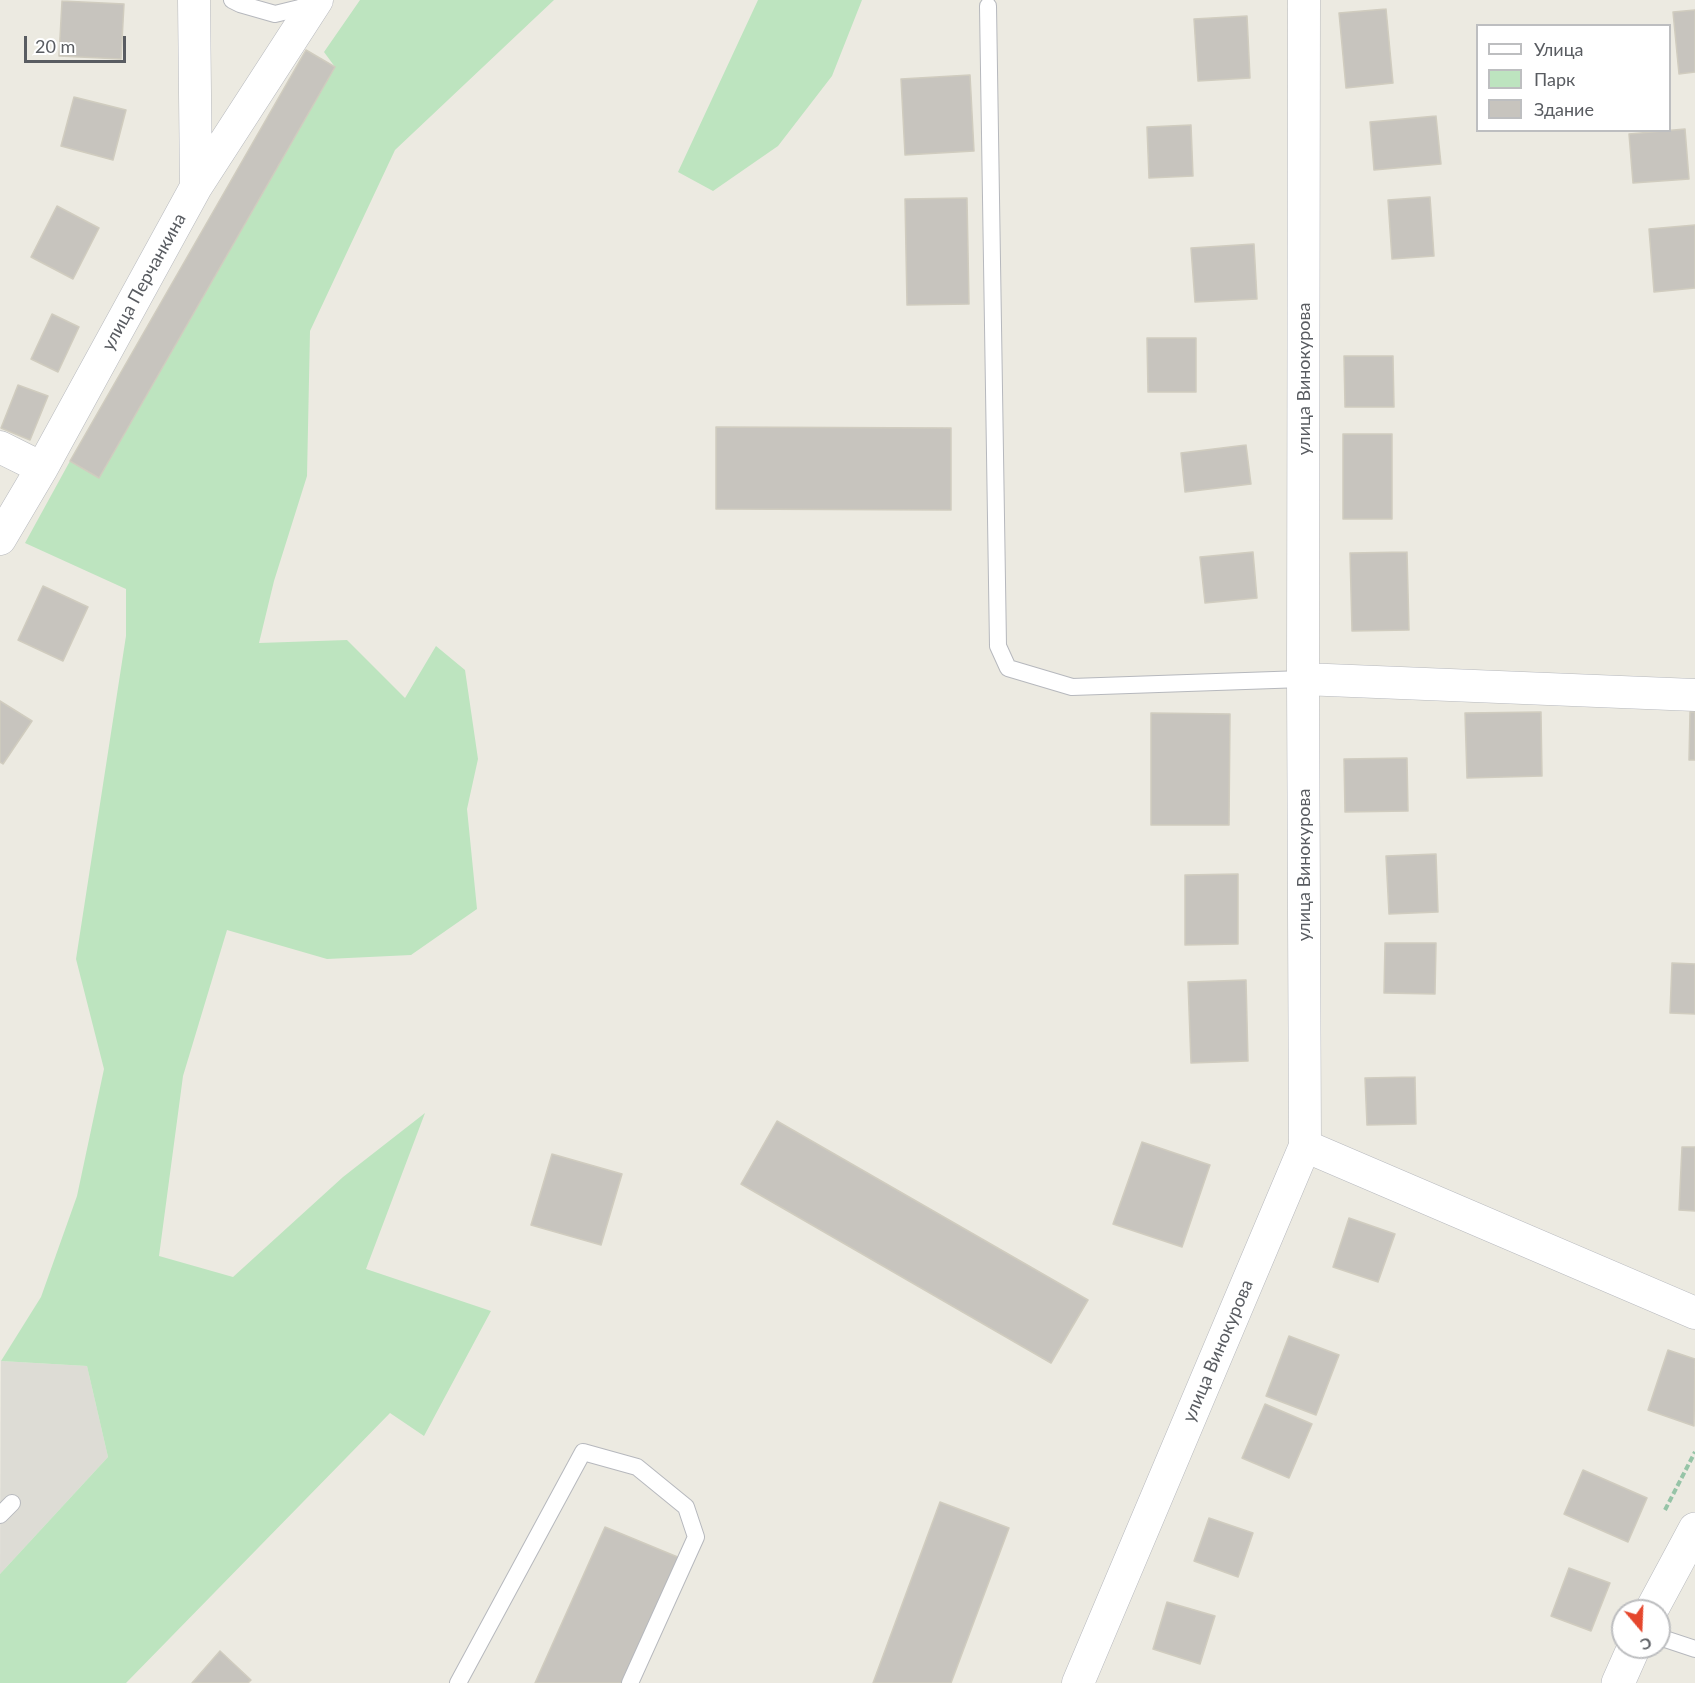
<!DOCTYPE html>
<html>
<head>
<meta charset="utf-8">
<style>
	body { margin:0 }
	#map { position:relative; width:1695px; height:1683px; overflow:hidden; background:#eceae1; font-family:Lato,sans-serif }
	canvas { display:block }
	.legend { position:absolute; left:1476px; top:24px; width:195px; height:108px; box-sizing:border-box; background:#fff; border:2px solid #bdbec0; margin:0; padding:8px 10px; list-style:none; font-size:18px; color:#595c61 }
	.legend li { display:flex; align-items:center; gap:12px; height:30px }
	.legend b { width:30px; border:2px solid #bdbec0 }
	.north { position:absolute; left:1611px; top:1599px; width:60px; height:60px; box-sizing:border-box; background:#fff; border:2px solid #bdbec0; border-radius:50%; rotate:161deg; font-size:16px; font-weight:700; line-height:24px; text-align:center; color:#595c61 }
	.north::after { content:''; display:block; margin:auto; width:21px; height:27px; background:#e5472d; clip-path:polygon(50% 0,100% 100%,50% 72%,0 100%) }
	.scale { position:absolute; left:24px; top:36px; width:102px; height:27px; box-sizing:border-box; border:3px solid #595c61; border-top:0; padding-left:8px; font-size:18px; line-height:21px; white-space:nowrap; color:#595c61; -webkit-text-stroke:4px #fff; paint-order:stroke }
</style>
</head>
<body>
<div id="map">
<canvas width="1695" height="1683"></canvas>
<ul class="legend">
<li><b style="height:8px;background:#fff"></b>Улица</li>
<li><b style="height:16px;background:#bde4bf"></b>Парк</li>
<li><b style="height:16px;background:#c7c4be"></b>Здание</li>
</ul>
<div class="north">С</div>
<div class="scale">20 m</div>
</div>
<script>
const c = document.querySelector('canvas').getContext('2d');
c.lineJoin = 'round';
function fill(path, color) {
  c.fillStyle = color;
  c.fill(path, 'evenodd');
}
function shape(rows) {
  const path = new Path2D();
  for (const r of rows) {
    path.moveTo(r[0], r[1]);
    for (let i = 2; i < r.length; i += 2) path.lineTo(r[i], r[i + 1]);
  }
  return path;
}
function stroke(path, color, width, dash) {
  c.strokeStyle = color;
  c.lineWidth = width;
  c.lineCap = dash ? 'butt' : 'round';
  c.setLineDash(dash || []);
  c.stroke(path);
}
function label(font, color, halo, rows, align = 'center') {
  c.font = font + ' Lato,sans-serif';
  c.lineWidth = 4.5;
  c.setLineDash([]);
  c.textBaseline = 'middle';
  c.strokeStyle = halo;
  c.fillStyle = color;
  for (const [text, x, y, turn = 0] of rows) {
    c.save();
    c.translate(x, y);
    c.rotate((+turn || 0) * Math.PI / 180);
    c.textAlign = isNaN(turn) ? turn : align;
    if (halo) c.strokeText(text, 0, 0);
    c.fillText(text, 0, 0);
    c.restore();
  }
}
const industrial = shape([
	[1,1361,87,1366,108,1457,0,1574]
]);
const green = shape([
	[360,0,554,0,395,150,310,331,307,476,274,581,259,643,347,640,405,698,436,646,465,670,478,759,467,809,477,909,411,955,327,959,227,930,183,1076,159,1256,233,1277,343,1177,425,1113,366,1269,491,1311,424,1436,390,1413,126,1683,0,1683,0,1574,108,1457,87,1366,1,1361,41,1297,77,1196,104,1069,76,959,126,636,126,589,25,543,70,461,99,478,335,67,324,52],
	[758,0,862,0,832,76,778,146,713,191,678,172]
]);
const building = shape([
	[62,1,124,4,121,59,59,56,62,1],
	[1386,9,1393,83,1346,88,1339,13,1386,9],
	[1695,10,1695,72,1679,74,1673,12,1695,10],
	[1247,16,1250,78,1198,81,1194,19,1247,16],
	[306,50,335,67,99,478,70,461,306,50],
	[970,75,974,151,905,155,901,79,970,75],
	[74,97,126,110,113,160,61,146,74,97],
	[1436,116,1441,164,1374,170,1370,122,1436,116],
	[1191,125,1193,176,1149,178,1147,127,1191,125],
	[1685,129,1689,179,1633,183,1629,134,1685,129],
	[1430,197,1434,256,1392,259,1388,200,1430,197],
	[967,198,969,304,907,305,905,199,967,198],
	[57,206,99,228,73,279,31,257,57,206],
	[1695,225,1695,288,1654,292,1649,229,1695,225],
	[1254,244,1257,299,1195,302,1191,248,1254,244],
	[52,314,79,327,58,372,31,359,52,314],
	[1147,338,1196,338,1196,392,1148,392,1147,338],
	[1344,356,1393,356,1394,407,1345,407,1344,356],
	[18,385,48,396,30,440,1,428,18,385],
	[716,427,951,428,951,510,716,509,716,427],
	[1343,434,1392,434,1392,519,1343,519,1343,434],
	[1246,445,1251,484,1185,492,1181,453,1246,445],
	[1253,552,1257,598,1205,603,1200,557,1253,552],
	[1407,552,1409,630,1352,631,1350,553,1407,552],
	[43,586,88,607,63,661,18,640,43,586],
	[0,701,32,721,3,764,0,762,0,701],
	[1541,712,1542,776,1467,778,1465,713,1541,712],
	[1690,712,1695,712,1695,760,1689,760,1690,712],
	[1151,713,1230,714,1229,825,1151,825,1151,713],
	[1407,758,1408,811,1345,812,1344,759,1407,758],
	[1436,854,1438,912,1389,914,1386,856,1436,854],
	[1238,874,1238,944,1185,945,1185,875,1238,874],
	[1385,943,1436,943,1435,994,1384,993,1385,943],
	[1672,963,1695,964,1695,1014,1670,1013,1672,963],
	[1246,980,1248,1061,1191,1063,1188,982,1246,980],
	[1415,1077,1416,1124,1367,1125,1365,1078,1415,1077],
	[777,1121,1088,1300,1051,1363,741,1184,777,1121],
	[1142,1142,1210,1165,1182,1247,1113,1224,1142,1142],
	[1682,1147,1695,1147,1695,1211,1679,1210,1682,1147],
	[552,1154,622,1174,601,1245,531,1225,552,1154],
	[1349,1218,1395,1234,1378,1282,1333,1267,1349,1218],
	[1289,1336,1339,1355,1316,1415,1266,1396,1289,1336],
	[1668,1350,1695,1359,1694,1426,1648,1410,1668,1350],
	[1265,1404,1312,1424,1289,1478,1242,1458,1265,1404],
	[1583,1470,1647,1498,1628,1542,1564,1514,1583,1470],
	[940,1502,1009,1528,951,1683,873,1683,940,1502],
	[1209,1518,1253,1533,1238,1577,1194,1561,1209,1518],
	[605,1527,680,1558,621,1683,535,1683,605,1527],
	[1569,1568,1610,1583,1591,1631,1551,1616,1569,1568],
	[1167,1602,1215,1616,1200,1664,1153,1649,1167,1602],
	[220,1651,251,1680,248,1683,192,1683,220,1651]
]);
const path = shape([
	[1665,1510,1695,1452]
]);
const service = shape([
	[232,0,240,4,275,14,312,5],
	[988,6,998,646,1008,668,1072,687,1303,679],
	[0,1515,12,1503],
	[1659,1637,1695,1649],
	[458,1683,583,1452,637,1467,686,1507,696,1537,630,1683]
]);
const minor = shape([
	[196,187,317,0],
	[0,447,42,468],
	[0,539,42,468,196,187,194,0],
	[1303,679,1695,695],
	[1305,1146,1695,1313],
	[1078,1683,1305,1146,1303,679,1304,0]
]);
const tertiary = shape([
	[1651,1611,1695,1529],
	[1618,1683,1634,1647]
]);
const streetNames = [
	["улица Перчанкина",144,282,-61],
	["улица Винокурова",1304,379,-90],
	["улица Винокурова",1304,865,-90],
	["улица Винокурова",1218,1351,-67]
];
fill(industrial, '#dddcd5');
fill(green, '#bde4bf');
fill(building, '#c7c4be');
stroke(building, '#d0ccbf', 1.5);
stroke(service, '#b6b8bd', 18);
stroke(minor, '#b6b8bd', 33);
stroke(tertiary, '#b6b8bd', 34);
stroke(path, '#96c4a7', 4, [6, 3]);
stroke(service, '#fff', 16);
stroke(minor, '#fff', 32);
stroke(tertiary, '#fff', 33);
label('18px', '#595c61', '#fff', streetNames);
</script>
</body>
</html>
